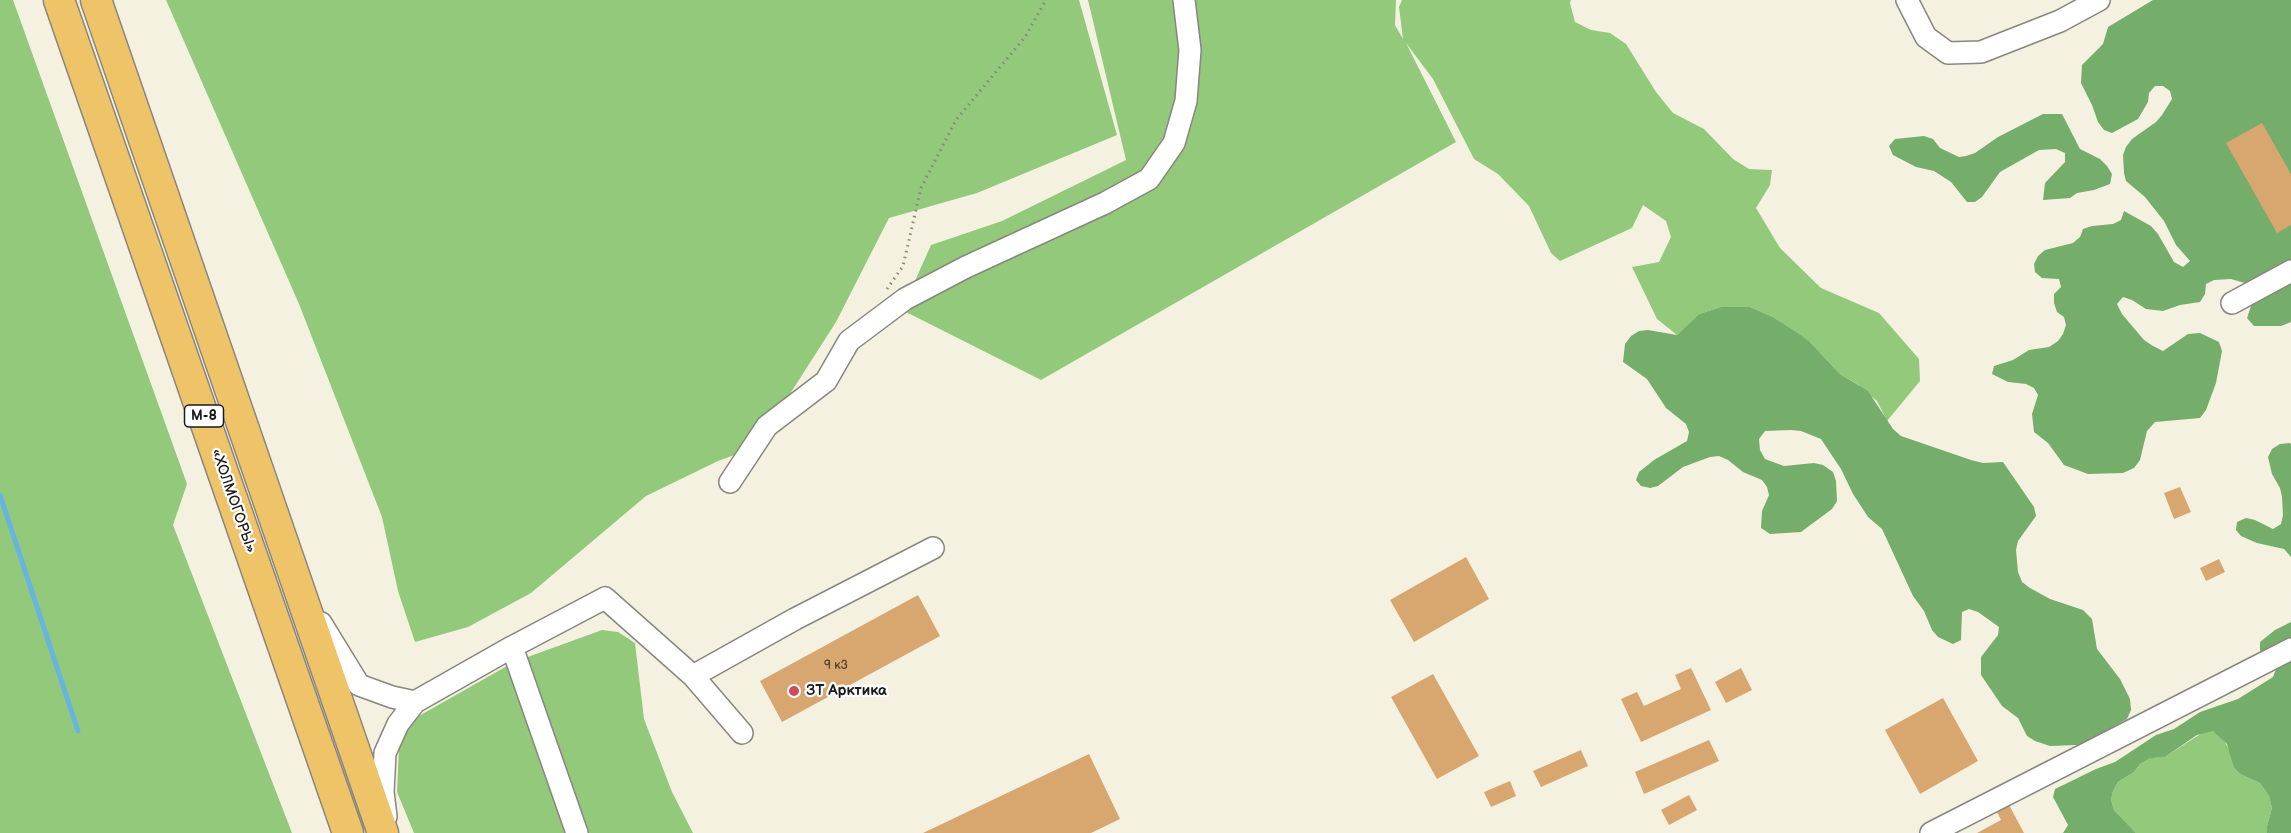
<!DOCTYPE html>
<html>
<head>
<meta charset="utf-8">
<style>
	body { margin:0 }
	canvas { display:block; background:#f4f1e1 }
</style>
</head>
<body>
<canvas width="2291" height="833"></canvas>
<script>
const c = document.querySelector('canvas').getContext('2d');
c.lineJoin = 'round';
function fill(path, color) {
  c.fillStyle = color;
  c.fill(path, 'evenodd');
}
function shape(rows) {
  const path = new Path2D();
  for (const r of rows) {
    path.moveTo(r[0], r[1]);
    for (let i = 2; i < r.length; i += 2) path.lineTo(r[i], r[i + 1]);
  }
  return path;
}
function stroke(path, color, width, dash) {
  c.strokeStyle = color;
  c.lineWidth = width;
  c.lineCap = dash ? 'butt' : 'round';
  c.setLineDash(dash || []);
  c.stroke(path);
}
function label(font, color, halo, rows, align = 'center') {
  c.font = font + ' "Balsamiq Sans",sans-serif';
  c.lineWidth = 4.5;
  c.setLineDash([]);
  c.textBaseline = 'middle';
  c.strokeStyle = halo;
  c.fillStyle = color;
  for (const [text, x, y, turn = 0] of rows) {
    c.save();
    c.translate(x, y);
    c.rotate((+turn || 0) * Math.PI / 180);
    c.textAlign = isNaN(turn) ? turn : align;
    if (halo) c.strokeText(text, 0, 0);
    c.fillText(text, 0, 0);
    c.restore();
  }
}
const green = shape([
	[0,0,13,0,187,484,173,525,292,833,0,833],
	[166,0,1079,0,1117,135,977,193,889,218,836,322,756,447,718,461,646,496,531,593,468,627,415,642,398,591,382,517,299,304],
	[1088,0,1396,0,1395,25,1403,39,1399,7,1402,0,1571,0,1570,3,1575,22,1591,30,1610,33,1626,44,1656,92,1673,113,1704,129,1733,159,1749,169,1772,170,1770,185,1756,208,1780,248,1821,288,1879,313,1919,359,1920,381,1887,421,1877,401,1857,384,1840,374,1810,342,1773,317,1750,307,1721,307,1699,314,1677,335,1657,319,1632,267,1659,262,1671,237,1666,221,1643,205,1632,228,1560,261,1551,253,1529,206,1498,174,1474,159,1433,79,1406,43,1456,142,1041,380,902,310,931,245,1002,221,1126,160],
	[602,630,618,632,635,643,644,719,672,792,693,833,414,833,397,792,399,745,410,721,514,662],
	[2205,731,2213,731,2222,737,2230,751,2234,768,2240,774,2260,783,2269,796,2272,808,2267,826,2267,833,2136,833,2114,810,2111,800,2113,791,2118,782,2134,772,2140,764,2149,759,2157,756,2165,757]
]);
const forest = shape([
	[2153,0,2291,0,2291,322,2281,326,2254,326,2247,318,2253,300,2248,284,2231,279,2214,280,2206,284,2205,294,2200,302,2180,305,2163,311,2146,309,2132,300,2123,297,2117,304,2122,314,2144,340,2153,346,2163,351,2188,334,2200,333,2219,342,2222,351,2216,383,2206,410,2200,418,2155,422,2147,431,2140,460,2134,468,2123,473,2088,474,2064,465,2048,443,2034,432,2032,414,2038,395,2034,388,2026,384,2008,382,1992,374,1994,366,2013,360,2029,350,2049,347,2058,341,2063,334,2066,325,2064,317,2057,312,2054,303,2054,294,2061,287,2059,279,2042,278,2035,272,2034,264,2038,256,2045,250,2073,243,2080,237,2083,229,2092,226,2113,224,2121,220,2124,211,2151,226,2158,234,2174,262,2183,267,2190,261,2176,245,2164,221,2145,197,2126,181,2124,173,2123,155,2126,147,2132,139,2156,122,2162,115,2172,99,2170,91,2163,86,2155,86,2149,93,2148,102,2138,119,2112,133,2104,130,2098,122,2092,105,2081,83,2082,65,2103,44,2108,27],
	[2043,114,2062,114,2080,149,2100,159,2107,166,2112,174,2110,184,2094,190,2077,193,2070,198,2043,200,2045,183,2065,162,2065,153,2056,149,2039,150,2000,172,1982,197,1975,202,1967,202,1951,182,1934,171,1916,167,1893,155,1889,146,1895,139,1924,136,1933,139,1940,148,1959,157,1966,156,1975,153,1998,137],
	[1721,307,1750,307,1773,317,1802,336,1810,342,1840,374,1868,391,1893,429,1901,436,1971,460,1983,463,2003,462,2034,507,2036,516,2018,541,2016,550,2018,572,2022,582,2030,588,2050,599,2083,610,2092,619,2097,649,2120,679,2130,699,2131,710,2127,719,2086,742,2077,745,2050,746,2035,741,2027,736,2018,718,2002,706,1981,675,1981,657,1998,635,1999,627,1978,612,1969,609,1962,612,1961,640,1953,644,1938,637,1932,630,1924,611,1913,596,1882,529,1868,517,1853,494,1841,469,1821,439,1801,431,1791,430,1765,431,1759,439,1760,450,1765,459,1784,466,1814,463,1823,465,1833,472,1836,481,1837,501,1832,509,1801,532,1770,534,1761,528,1762,511,1769,495,1767,487,1762,480,1743,472,1728,460,1719,456,1710,457,1683,467,1658,486,1650,488,1641,486,1636,480,1639,472,1654,460,1687,441,1689,432,1686,424,1666,408,1647,379,1623,362,1625,344,1631,336,1639,331,1648,330,1677,335,1699,314],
	[2290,443,2291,444,2291,557,2284,549,2257,543,2241,536,2236,530,2237,522,2246,518,2255,520,2273,529,2281,524,2283,515,2282,497,2280,488,2272,474,2268,457,2272,449,2280,444],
	[2291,622,2291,642,2265,658,2260,650,2260,642,2275,630],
	[2291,660,2291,833,2267,833,2267,826,2272,808,2269,796,2260,783,2240,774,2234,768,2227,744,2213,731,2197,735,2165,757,2157,757,2149,759,2140,764,2134,772,2118,782,2113,791,2111,800,2114,810,2136,833,2063,833,2068,825,2053,797,2055,789,2096,769,2115,762,2156,735,2174,729,2200,712,2238,699,2273,677,2276,669]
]);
const stream = shape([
	[0,495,78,731]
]);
const building = shape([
	[2262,123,2291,174,2291,225,2277,233,2226,143],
	[2180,487,2191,512,2174,519,2164,493],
	[1466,557,1489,599,1414,642,1390,600],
	[2219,559,2225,572,2206,581,2200,568],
	[918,595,940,636,782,722,760,681],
	[1691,668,1711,710,1641,742,1621,699,1637,692,1644,706,1681,689,1675,675],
	[1741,668,1752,690,1726,703,1715,682],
	[1433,674,1479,756,1437,779,1391,697],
	[1943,698,1978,761,1920,794,1885,730],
	[1709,740,1719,761,1644,794,1635,772],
	[1581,750,1588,766,1541,787,1533,771],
	[1089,754,1120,819,1091,833,923,833],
	[1510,781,1516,796,1491,807,1484,792],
	[1689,795,1697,810,1669,825,1661,810],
	[2009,805,2024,833,1977,833,2001,820,1997,812]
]);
const path = shape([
	[887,289,903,266,921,188,956,120,1025,37,1046,0]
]);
const minor = shape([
	[1907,0,1926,37,1948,53,1981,52,2060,21,2099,0],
	[2232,303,2291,271],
	[730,482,767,426,826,381,849,341,905,299,966,267,1105,203,1149,179,1174,143,1186,101,1190,50,1184,0],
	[321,623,359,685,392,697,415,702],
	[512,647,577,833],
	[693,676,742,733],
	[386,817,383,792,385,753,398,724,415,702,512,647,605,598,693,676,795,619,933,548],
	[1931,833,2291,649]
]);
const highway = shape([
	[59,0,348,833],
	[96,0,383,833]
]);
const markers = [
	[794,691,6,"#d1495b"]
];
const numberNames = [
	["9 к3",836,666]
];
const shields = [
	[204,416,39]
];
const shieldNames = [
	["М-8",204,416]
];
const streetNames = [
	["«ХОЛМОГОРЫ»",233,501,71]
];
const poiNames = [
	["ЗТ Арктика",806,691]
];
fill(green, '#92c97b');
fill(forest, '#75ad6b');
stroke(stream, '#68b4e1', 5);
fill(building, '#d7a76f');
stroke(minor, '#88867e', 24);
stroke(highway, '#88867e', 33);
stroke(path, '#88867e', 3, [1.5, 4.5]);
stroke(minor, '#fff', 21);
stroke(highway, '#efc469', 30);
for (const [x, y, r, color] of markers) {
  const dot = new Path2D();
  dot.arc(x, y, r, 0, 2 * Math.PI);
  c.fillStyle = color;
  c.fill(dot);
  stroke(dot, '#fff', 2);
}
label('12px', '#4b3f31', null, numberNames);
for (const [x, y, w] of shields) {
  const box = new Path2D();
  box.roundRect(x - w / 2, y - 11, w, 22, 4.5);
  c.fillStyle = '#fff';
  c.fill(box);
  stroke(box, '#1c1c1c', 1.5);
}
label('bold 14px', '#1c1c1c', null, shieldNames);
label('15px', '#1c1c1c', '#fff', streetNames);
label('bold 15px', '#1c1c1c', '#fff', poiNames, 'left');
</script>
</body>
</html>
